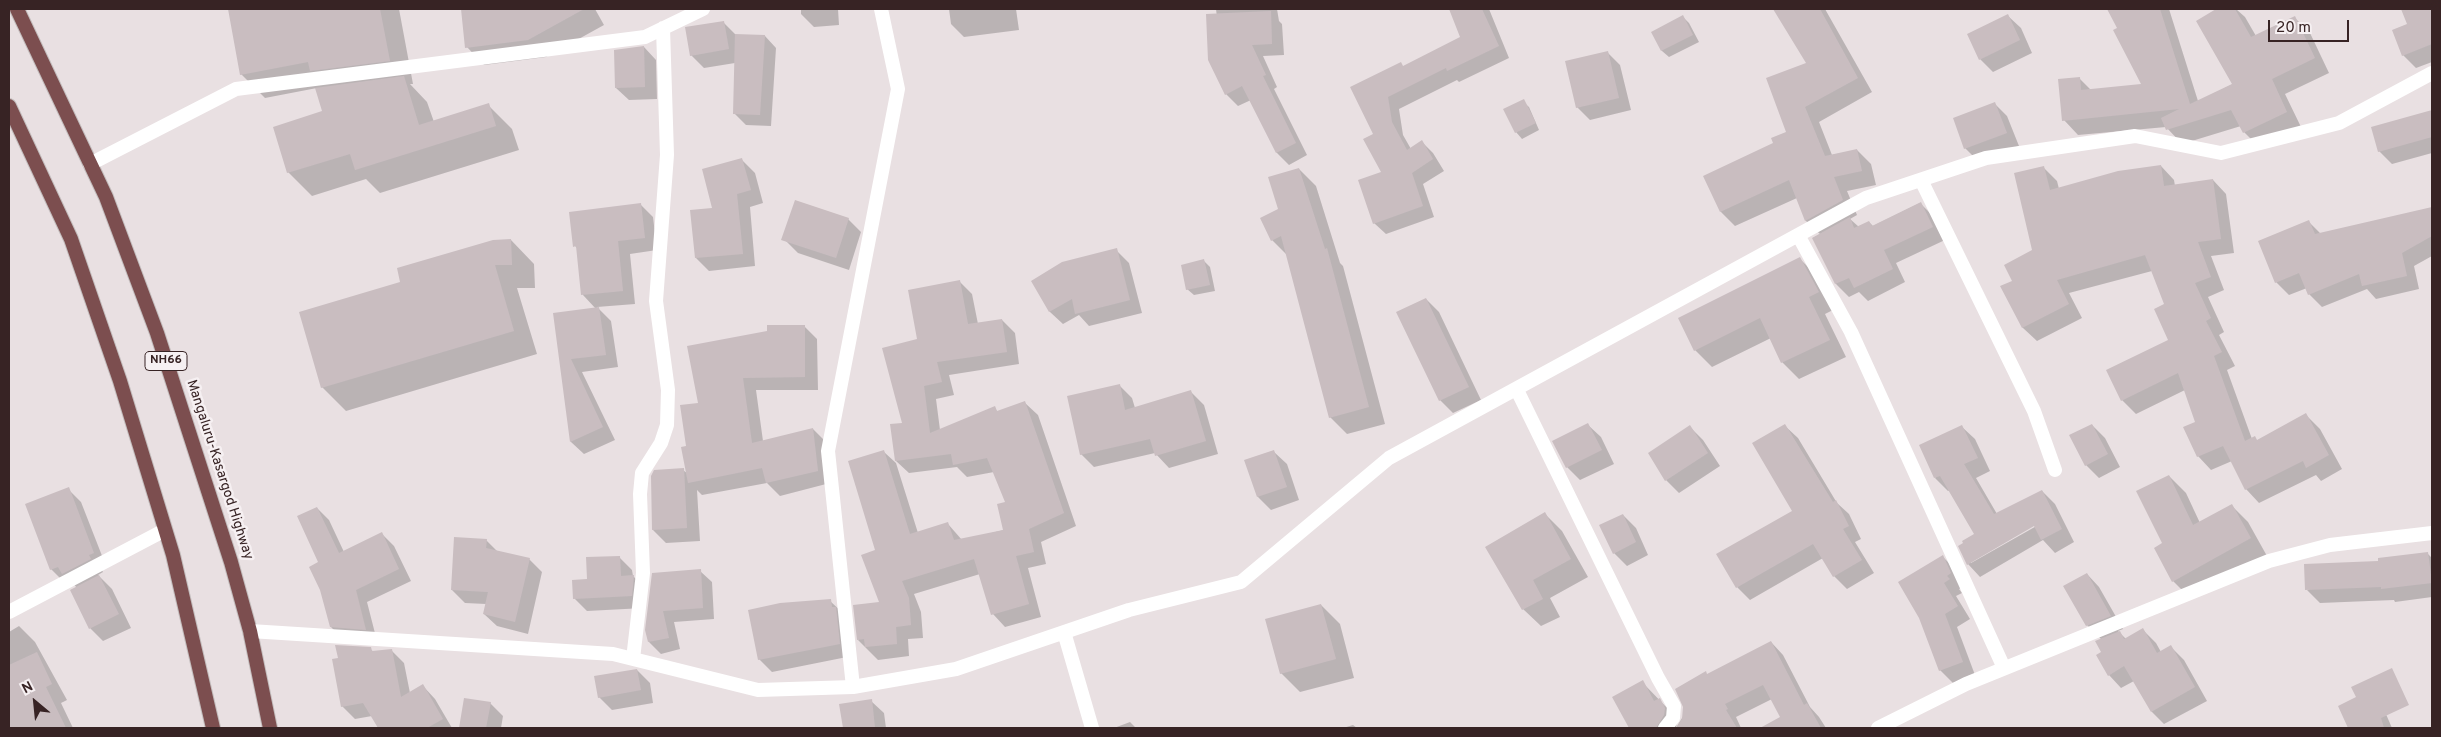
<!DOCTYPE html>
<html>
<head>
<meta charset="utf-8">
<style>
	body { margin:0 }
	#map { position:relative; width:2441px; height:737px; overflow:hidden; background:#e9e0e2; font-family:Overpass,sans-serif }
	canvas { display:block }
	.frame { position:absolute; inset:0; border:10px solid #372324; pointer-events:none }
	.north { position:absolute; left:10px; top:677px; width:50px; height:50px; -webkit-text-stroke:4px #f6f0f2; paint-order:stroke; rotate:332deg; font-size:14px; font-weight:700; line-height:20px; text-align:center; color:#372324 }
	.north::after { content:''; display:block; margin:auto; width:18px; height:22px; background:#372324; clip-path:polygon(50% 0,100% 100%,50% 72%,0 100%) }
	.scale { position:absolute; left:2268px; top:20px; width:81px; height:22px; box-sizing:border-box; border:2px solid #372324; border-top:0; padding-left:6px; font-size:15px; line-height:18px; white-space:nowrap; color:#372324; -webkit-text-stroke:4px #f6f0f2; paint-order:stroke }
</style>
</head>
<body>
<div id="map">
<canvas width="2441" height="737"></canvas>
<div class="frame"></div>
<div class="north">N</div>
<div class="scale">20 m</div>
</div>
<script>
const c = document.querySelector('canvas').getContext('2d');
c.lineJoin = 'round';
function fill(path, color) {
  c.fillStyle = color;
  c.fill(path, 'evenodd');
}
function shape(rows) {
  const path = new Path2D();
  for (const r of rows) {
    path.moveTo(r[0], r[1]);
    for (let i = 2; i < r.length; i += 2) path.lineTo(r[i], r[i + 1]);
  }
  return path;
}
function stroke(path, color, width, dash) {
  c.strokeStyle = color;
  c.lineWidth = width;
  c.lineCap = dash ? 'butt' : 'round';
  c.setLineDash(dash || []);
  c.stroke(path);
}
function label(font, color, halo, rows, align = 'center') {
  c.font = font + ' Overpass,sans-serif';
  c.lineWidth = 5;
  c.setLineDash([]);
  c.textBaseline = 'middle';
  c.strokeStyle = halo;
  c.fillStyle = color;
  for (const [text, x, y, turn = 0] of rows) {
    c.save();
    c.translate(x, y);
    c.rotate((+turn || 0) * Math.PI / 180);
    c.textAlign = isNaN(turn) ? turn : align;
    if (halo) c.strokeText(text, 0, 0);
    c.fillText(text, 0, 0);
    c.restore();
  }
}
const shadow = shape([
	[229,9,399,9,413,84,410,84,427,102,434,122,488,105,512,129,519,150,380,193,366,179,312,196,288,172,324,112,317,88,265,98,241,74],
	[462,9,595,9,604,25,546,57,484,65,467,47],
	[801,9,838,9,839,25,814,27,801,14],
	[949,9,1016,9,1019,30,964,37,951,24],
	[1216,9,1277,9,1279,21,1282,24,1284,55,1263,56,1277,87,1274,89,1307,155,1289,165,1277,153,1251,100,1238,106,1226,94],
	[1450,9,1489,9,1509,58,1459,82,1457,80,1399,109,1403,135,1411,149,1422,142,1433,153,1444,171,1423,184,1434,217,1386,234,1374,223,1383,172,1375,134,1352,88,1404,67,1461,38],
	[1774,9,1825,9,1872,92,1819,122,1832,155,1857,150,1871,164,1876,185,1847,191,1857,215,1850,219,1859,227,1869,222,1873,226,1920,203,1933,216,1945,240,1896,263,1905,282,1868,301,1859,292,1849,297,1836,284,1813,238,1820,234,1806,221,1797,198,1735,226,1721,212,1705,177,1775,144,1788,132,1807,63],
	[2109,9,2169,9,2198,101,2233,84,2197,21,2219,9,2236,9,2245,17,2256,36,2295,18,2310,33,2329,73,2285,94,2301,127,2259,147,2244,132,2241,126,2182,144,2166,127,2078,135,2064,120,2079,78,2091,90,2143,85],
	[2413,9,2432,9,2432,62,2416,68,2403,55,2408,24,2403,12],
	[2008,16,2021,28,2032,53,1993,72,1980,59],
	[1683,17,1689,23,1699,42,1669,57,1662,51,1653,32],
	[723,22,736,35,765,36,776,48,771,126,746,125,734,113,735,63,704,68,691,55],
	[644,47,656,60,657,99,629,100,616,88],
	[1607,52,1620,65,1631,110,1590,120,1577,107],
	[1522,101,1529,107,1539,130,1522,139,1516,132],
	[1994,103,2007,116,2019,146,1978,161,1965,148],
	[2432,111,2432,153,2392,164,2379,151],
	[742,160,755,173,763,203,750,207,755,266,709,271,696,258,714,209],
	[2161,166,2174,180,2175,186,2213,180,2226,194,2234,253,2211,256,2224,290,2208,297,2224,332,2219,335,2235,366,2227,370,2252,439,2258,441,2306,415,2320,429,2342,469,2321,481,2316,475,2259,503,2246,489,2232,461,2211,470,2198,456,2197,423,2185,390,2136,414,2122,400,2170,341,2166,305,2152,271,2069,293,2082,318,2037,341,2023,328,2002,287,2014,281,2033,251,2043,167,2057,181,2059,189],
	[1299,169,1316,186,1340,263,1343,266,1385,424,1347,434,1330,417,1288,256,1272,240,1280,209],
	[640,204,653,217,657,250,630,254,635,304,597,307,611,321,618,367,582,372,615,440,584,454,571,442,554,314,596,309,583,295,578,249,575,246],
	[2432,208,2432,256,2414,266,2419,289,2376,299,2367,289,2322,307,2309,294,2307,288,2289,295,2276,282,2308,221,2321,234],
	[848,219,861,232,849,270,798,253,785,240],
	[511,240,534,264,535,288,517,288,537,354,346,411,322,387,402,282],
	[1116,250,1129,263,1142,313,1089,326,1079,315,1063,324,1050,312,1032,281],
	[1800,259,1817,276,1835,309,1825,314,1846,357,1799,379,1782,362,1771,338,1712,367,1695,350],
	[1204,261,1210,267,1215,291,1194,295,1187,289],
	[959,281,972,294,978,324,1002,320,1015,333,1019,364,949,375,954,395,936,399,940,430,994,408,998,412,1025,403,1038,415,1076,526,1041,542,1046,564,1028,568,1041,617,1005,627,993,614,980,574,914,594,921,612,923,638,908,639,909,656,878,660,858,640,880,603,876,550,884,452,896,463,918,533,948,524,962,540,1004,530,1007,503,994,472,967,477,957,467,909,473,896,461,919,340],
	[1426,299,1439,312,1481,400,1453,413,1440,400],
	[804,326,817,339,818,390,756,390,763,441,813,429,826,442,830,483,780,496,767,483,702,495,697,490,700,541,666,543,653,530,652,476,683,470,688,474,687,447,699,404],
	[1119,385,1132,398,1135,408,1191,392,1204,405,1218,454,1169,468,1155,453,1094,467,1081,454],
	[1588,425,1601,437,1614,464,1580,480,1567,467],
	[2092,425,2105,438,2120,467,2099,478,2086,465],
	[1785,426,1798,438,1837,503,1849,514,1861,539,1855,542,1874,573,1847,589,1834,576,1823,558,1750,600,1737,587,1794,511],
	[1690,427,1703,440,1720,466,1679,493,1666,480],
	[1962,427,1975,439,1990,471,1976,478,1997,514,2042,491,2055,504,2074,542,2055,553,2043,540,1980,577,1968,564,1976,534,1950,490,1948,491,1935,478],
	[2038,522,2040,524,1971,563,1971,561],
	[1274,452,1287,464,1299,500,1271,510,1258,497,1246,461],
	[2169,476,2186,493,2200,523,2231,505,2248,522,2267,556,2190,598,2173,581,2155,548,2163,544],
	[68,489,81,502,106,566,101,568,103,572,98,575,112,589,131,628,103,641,90,628,71,590,77,588,70,580,64,582,51,569],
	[317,508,329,520,344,552,382,534,394,546,411,581,367,602,377,641,343,639,331,627,320,563],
	[1545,514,1562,531,1588,577,1550,598,1560,617,1541,626,1523,609],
	[1623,515,1636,528,1648,555,1627,566,1614,553],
	[486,540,498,552,529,559,542,572,528,634,497,626,484,614,486,604,465,603,452,590],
	[2427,553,2432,558,2432,597,2395,602,2394,600,2320,603,2307,590,2380,562],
	[619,557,632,570,633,576,646,589,644,608,587,611,574,598,588,580],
	[1943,557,1956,570,1963,587,1959,589,1962,593,1956,596,1970,619,1957,627,1975,675,1953,683,1940,670],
	[700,571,712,582,714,619,674,622,680,649,661,654,649,642,646,629,653,574],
	[2087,574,2099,587,2123,629,2118,631,2126,639,2143,630,2156,643,2161,652,2171,647,2184,660,2207,701,2164,724,2152,712,2134,681,2121,688,2109,675,2102,640,2087,625],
	[830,601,843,613,852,656,772,672,759,659],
	[1321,605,1340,624,1354,678,1300,692,1281,673],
	[19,626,35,642,67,700,61,703,73,728,9,728,9,632],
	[1771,642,1783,655,1810,707,1819,717,1826,728,1787,728,1772,699,1736,717,1741,728,1631,728,1614,697,1642,682,1671,712,1677,721,1676,728,1708,675],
	[370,649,374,652,391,650,404,663,410,693,423,686,435,699,452,728,379,728,372,716,355,719,342,706],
	[637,670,650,683,653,703,612,710,599,697],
	[465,699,490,703,503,716,501,728,461,728],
	[871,701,884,713,886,728,844,728,841,705],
	[2382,705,2392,728,2349,728,2340,706],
	[1130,722,1136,728,1114,728],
	[1353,725,1357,728,1343,728]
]);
const building = shape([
	[228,9,380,9,390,61,310,71,308,62,240,75],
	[461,9,584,9,528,40,465,48],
	[1449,9,1482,9,1499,46,1447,71,1446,68,1388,97,1392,122,1407,150,1422,140,1433,159,1412,173,1423,206,1373,224,1358,180,1381,172,1363,139,1373,134,1350,87,1401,62,1403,66,1460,37],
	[1773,9,1820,9,1858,78,1805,107,1825,156,1857,149,1862,171,1834,177,1843,200,1805,221,1789,180,1720,212,1703,176,1773,143,1771,138,1786,132,1766,78,1806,63],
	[2107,9,2160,9,2190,104,2232,84,2196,21,2216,9,2235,9,2251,37,2295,16,2315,58,2272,79,2287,112,2243,133,2231,110,2166,130,2161,118,2179,109,2062,121,2058,79,2080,77,2081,90,2141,84,2113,30,2117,28],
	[2401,9,2432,9,2432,44,2402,56,2392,30,2407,24],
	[1271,11,1272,44,1252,45,1266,75,1263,76,1296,143,1276,153,1242,86,1225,95,1208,60,1206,14],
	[2008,14,2020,40,1979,60,1967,34],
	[1683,15,1693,35,1661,51,1651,32],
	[724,21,729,49,690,56,685,27],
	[735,34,765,35,760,115,733,114],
	[644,46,645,87,615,88,614,50],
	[1608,51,1619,98,1576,108,1565,61],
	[404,76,419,125,489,103,496,126,355,170,350,154,287,173,273,127,322,111,315,88],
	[1524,99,1536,123,1515,133,1503,109],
	[1995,102,2007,133,1964,149,1953,118],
	[2432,110,2432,137,2378,152,2371,127],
	[742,158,751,190,737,194,743,254,695,258,690,210,712,208,702,169],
	[2161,165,2164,186,2213,179,2221,239,2198,242,2211,277,2195,283,2211,318,2206,321,2222,352,2214,356,2245,441,2255,436,2257,440,2306,413,2329,455,2306,468,2303,461,2245,490,2223,446,2197,457,2183,427,2195,422,2178,373,2121,401,2106,370,2168,340,2154,309,2164,304,2145,255,2057,280,2069,304,2022,328,2000,286,2012,281,2004,265,2032,250,2014,173,2044,166,2050,190,2118,171],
	[1299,168,1325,249,1327,248,1369,407,1329,418,1281,236,1271,241,1260,218,1278,209,1268,177],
	[795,200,849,218,836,258,781,240],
	[1921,202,1933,227,1884,250,1893,269,1854,288,1849,278,1835,284,1812,238,1850,217,1854,228,1869,221,1872,226],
	[641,203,645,238,618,241,623,291,581,295,576,246,573,247,569,212],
	[2432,207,2432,236,2402,253,2407,276,2362,286,2359,274,2308,295,2299,273,2275,283,2258,241,2309,220,2315,234],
	[511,239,512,265,495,265,514,331,321,388,299,312,400,282,397,268,493,240],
	[1117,248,1130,300,1075,314,1072,299,1049,312,1031,281,1062,262],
	[1800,257,1819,292,1809,297,1830,340,1781,363,1760,318,1694,351,1678,318],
	[1204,259,1210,285,1186,290,1181,265],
	[960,280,968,324,1002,319,1007,352,937,362,942,382,924,386,930,433,995,406,997,411,1025,401,1064,513,1029,529,1034,552,1016,556,1029,604,991,615,974,559,902,581,909,598,911,625,896,627,897,644,865,647,864,639,857,640,853,605,879,602,861,555,875,550,848,461,884,450,910,534,948,522,954,540,1003,530,997,504,1005,502,987,458,953,465,951,454,895,461,890,424,902,423,882,348,917,339,908,290],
	[1426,298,1469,387,1439,401,1396,312],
	[599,307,606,355,571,359,603,427,570,442,553,313],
	[767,325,805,325,805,377,743,378,752,443,813,428,818,471,766,483,762,468,688,483,681,447,686,446,680,405,698,403,687,346,767,331],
	[1120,384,1125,410,1191,390,1206,441,1155,456,1150,439,1080,455,1067,396],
	[1588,423,1602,450,1566,468,1552,441],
	[1785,424,1833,502,1836,500,1849,526,1843,529,1862,560,1833,577,1813,544,1736,588,1716,554,1792,511,1752,443],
	[2092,424,2108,454,2085,466,2069,435],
	[1690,425,1708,453,1665,481,1648,453],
	[1962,425,1978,458,1964,464,1994,514,2042,490,2062,529,2041,540,2034,526,1967,565,1958,546,1963,543,1962,541,1974,534,1940,476,1934,478,1919,445],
	[1274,450,1287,487,1257,497,1244,460],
	[684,468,687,528,652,530,651,476,654,470],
	[2169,475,2193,525,2232,504,2251,538,2172,582,2154,548,2162,543,2136,491],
	[69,487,94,553,89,555,91,559,62,574,58,567,50,570,25,504],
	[317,507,339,553,382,532,399,569,356,590,366,630,330,627,320,590,309,567,318,562,297,516],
	[1545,512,1571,559,1533,580,1543,599,1522,610,1485,547],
	[1623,514,1636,542,1613,554,1599,525],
	[454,537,487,539,486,548,530,558,515,622,483,614,488,592,451,590],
	[2428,552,2432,583,2381,589,2381,587,2305,590,2304,564,2378,561,2378,558],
	[1943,555,1951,573,1947,576,1950,579,1944,583,1958,606,1945,614,1963,662,1939,671,1919,618,1898,582],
	[620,556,621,576,634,575,632,596,573,599,572,580,587,579,586,557],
	[701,569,703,608,663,611,669,638,648,642,645,630,652,573],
	[2087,573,2111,616,2086,626,2063,586],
	[99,575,119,614,89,629,70,590],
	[831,599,832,607,836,607,840,644,758,660,748,610,780,603],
	[1321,604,1336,659,1280,674,1265,619],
	[2143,628,2157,653,2171,645,2195,687,2151,712,2124,666,2108,676,2096,655,2101,652,2095,641,2120,631,2124,639],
	[1771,641,1804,705,1807,703,1821,728,1760,728,1780,717,1763,685,1725,704,1728,709,1726,710,1737,728,1676,728,1682,719,1683,707,1675,689,1706,671,1707,674],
	[335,645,371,647,372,651,392,649,401,697,423,684,443,719,427,728,378,728,363,703,341,707,332,659,338,658],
	[37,652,52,684,46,687,66,728,9,728,9,665],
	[2392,668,2409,705,2381,718,2384,728,2348,728,2338,706,2356,697,2351,687],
	[637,669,641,690,598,698,594,676],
	[1643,680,1654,701,1660,698,1665,708,1664,715,1656,728,1629,728,1612,697],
	[464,698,491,702,486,728,459,728],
	[872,699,875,728,843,728,839,704]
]);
const minor = shape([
	[90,164,236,89,645,37,703,9],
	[1921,180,2034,411,2055,470],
	[1798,235,1851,332,2004,668],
	[1517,390,1658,678,1674,706,1673,718,1665,728],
	[9,612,165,530],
	[250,631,613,654,758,690,853,687,956,669,1129,610,1241,582,1389,458,1866,198,1986,158,2135,136,2221,153,2339,123,2432,73],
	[1064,632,1092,728],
	[633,659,643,573,640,494,642,473,661,443,667,425,668,390,656,301,667,155,663,28],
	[853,687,828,451,898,89,881,9],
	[1878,728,1966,684,2269,561,2330,545,2432,533]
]);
const trunk = shape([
	[17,9,106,197,157,333,231,562,250,631,270,728],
	[9,106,71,239,120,381,173,555,213,728]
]);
const shields = [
	[166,361,42]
];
const shieldNames = [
	["NH66",166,361]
];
const streetNames = [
	["Mangaluru-Kasargod Highway",219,470,72]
];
fill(shadow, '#0003');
fill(building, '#c9bdc0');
stroke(trunk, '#c3bdbd', 16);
stroke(minor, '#fff', 14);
stroke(trunk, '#7c4e4f', 14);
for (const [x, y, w] of shields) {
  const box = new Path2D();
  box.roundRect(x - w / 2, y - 9.5, w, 19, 4);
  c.fillStyle = '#f6f0f2';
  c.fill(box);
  stroke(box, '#372324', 1);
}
label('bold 12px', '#372324', null, shieldNames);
label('14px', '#372324', '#f6f0f2', streetNames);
</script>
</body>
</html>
